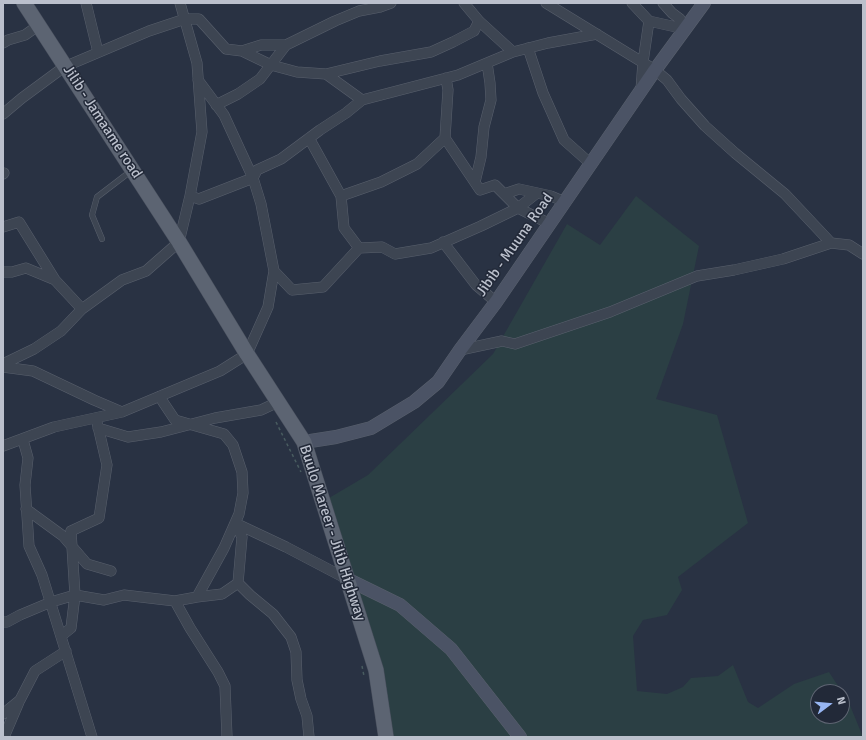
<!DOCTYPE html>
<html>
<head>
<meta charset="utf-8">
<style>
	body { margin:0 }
	#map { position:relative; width:866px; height:740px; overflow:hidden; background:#293243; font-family:Signika,sans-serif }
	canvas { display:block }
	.frame { position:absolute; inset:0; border:4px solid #bbc0cc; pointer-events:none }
	.north { position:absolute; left:810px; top:684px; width:40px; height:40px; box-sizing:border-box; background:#222938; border:1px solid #5f6573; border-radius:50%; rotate:74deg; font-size:11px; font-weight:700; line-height:16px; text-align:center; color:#bbc0cc }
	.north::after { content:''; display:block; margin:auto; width:14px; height:18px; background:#98b6f3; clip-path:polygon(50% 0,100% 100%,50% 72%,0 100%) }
</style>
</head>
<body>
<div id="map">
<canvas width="866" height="740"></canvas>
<div class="frame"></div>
<div class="north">N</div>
</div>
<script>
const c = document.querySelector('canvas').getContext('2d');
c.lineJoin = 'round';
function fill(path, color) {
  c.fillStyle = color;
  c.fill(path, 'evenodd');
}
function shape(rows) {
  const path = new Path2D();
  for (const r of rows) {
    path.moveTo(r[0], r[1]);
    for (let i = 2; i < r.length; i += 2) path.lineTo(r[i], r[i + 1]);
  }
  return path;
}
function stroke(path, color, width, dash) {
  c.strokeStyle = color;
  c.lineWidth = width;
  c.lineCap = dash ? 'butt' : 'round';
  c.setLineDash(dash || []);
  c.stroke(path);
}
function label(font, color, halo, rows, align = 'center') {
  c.font = font + ' Signika,sans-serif';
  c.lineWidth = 3;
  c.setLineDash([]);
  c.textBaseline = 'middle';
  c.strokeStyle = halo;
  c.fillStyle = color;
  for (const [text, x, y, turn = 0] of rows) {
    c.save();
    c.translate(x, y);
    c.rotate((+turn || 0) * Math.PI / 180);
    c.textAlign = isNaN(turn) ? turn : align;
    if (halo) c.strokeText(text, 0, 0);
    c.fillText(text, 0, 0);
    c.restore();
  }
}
const green = shape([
	[636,196,699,246,683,324,656,399,717,415,748,523,678,577,682,590,667,615,643,620,633,636,637,691,667,694,683,687,691,678,718,676,733,665,748,702,758,708,794,684,829,672,842,692,818,692,818,716,842,716,842,692,849,703,863,737,393,737,329,498,368,475,493,354,567,224,600,245]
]);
const path = shape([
	[276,422,301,472],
	[362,666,364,676]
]);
const lane = shape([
	[102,239,92,215,97,197,131,171]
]);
const street = shape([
	[86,3,98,52],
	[464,3,479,21,513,52],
	[546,3,655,70,667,80,681,99,705,126,735,153,785,194,831,243,849,245,863,254],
	[632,3,649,21,643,62,641,90],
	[663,3,672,13,680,19,685,29],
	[649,21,685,29],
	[3,43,8,40,25,35,39,25],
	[528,48,543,93,564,140,591,164],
	[242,51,271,65,297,72,326,74,380,61,431,52,453,42,474,31,479,21],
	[326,74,362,100],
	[216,105,238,94,260,79,286,45],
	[3,114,22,98,64,67,149,31,185,19,199,19,226,49,242,51,261,45,286,45,335,21,359,11,380,7,391,3],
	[309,138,341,196,344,228,359,248],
	[445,138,480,190,495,185,518,208,537,193],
	[3,174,4,173],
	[475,182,481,157,484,127,491,100,490,83,487,63],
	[504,194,519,189,551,196,565,202],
	[190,196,199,199,253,178,257,170,281,159,320,130,346,113,362,100,458,75,513,52,548,43,597,34],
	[341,196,381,182,417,164,445,138,448,90,446,78],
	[3,227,19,222,55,280],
	[443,242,476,285,496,302],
	[274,271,292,290,323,287,359,248,382,247,395,254,431,248,481,226,518,208,550,224],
	[3,272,12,272,26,268,55,280,82,309],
	[460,350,502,341,515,344,610,312,697,276,734,270,783,259,831,243],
	[3,364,34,349,61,331,82,309,122,280,146,271,179,242,190,196,202,132,197,63,180,3],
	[3,367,33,371,94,400,122,412],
	[98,428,128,437,161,432,215,418,261,410,278,402],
	[23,440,28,458,25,485,29,546,42,575,92,737],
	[3,446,54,427,122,412,220,371,247,354,268,307,274,271,261,204,253,178,224,115,198,80],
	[26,509,63,536,87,564,111,571],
	[235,523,286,547,347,579],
	[238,583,250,595,273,614,291,637,296,652,297,680,301,699,307,716,309,737],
	[197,597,222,594,238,583,242,537,235,523],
	[175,601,190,628,218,672,225,686,227,737],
	[3,622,7,622,20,615,51,602,75,595,104,600,124,595,175,601,197,597,224,548,239,514,243,493,242,472,233,445,224,434,175,420,163,402,160,396],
	[61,636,71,628,75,595,71,531,99,518,107,465,96,418],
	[3,714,20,700,35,671,66,651],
	[4,737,19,702]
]);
const secondary = shape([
	[304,442,336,437,371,428,414,402,438,382,460,350,496,302,655,70,704,3],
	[347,579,400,605,451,649,520,737]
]);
const primary = shape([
	[24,3,179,242,247,354,304,442,376,670,386,737]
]);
const streetNames = [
	["Jilib - Jamaame road",102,122,57],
	["Jibib - Muuna Road",515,245,-55],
	["Buulo Mareer - Jilib Highway",332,533,72]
];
fill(green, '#2b3f44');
stroke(lane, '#59606d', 6);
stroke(street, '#59606d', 11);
stroke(secondary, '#59606d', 14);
stroke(primary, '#474e5c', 16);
stroke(path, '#495c60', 1.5, [3, 3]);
stroke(lane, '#3d4552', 5);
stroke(street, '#3d4552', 10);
stroke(secondary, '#4b5365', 13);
stroke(primary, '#5c6472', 15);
label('15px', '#bbc0cc', '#222938', streetNames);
</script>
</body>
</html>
